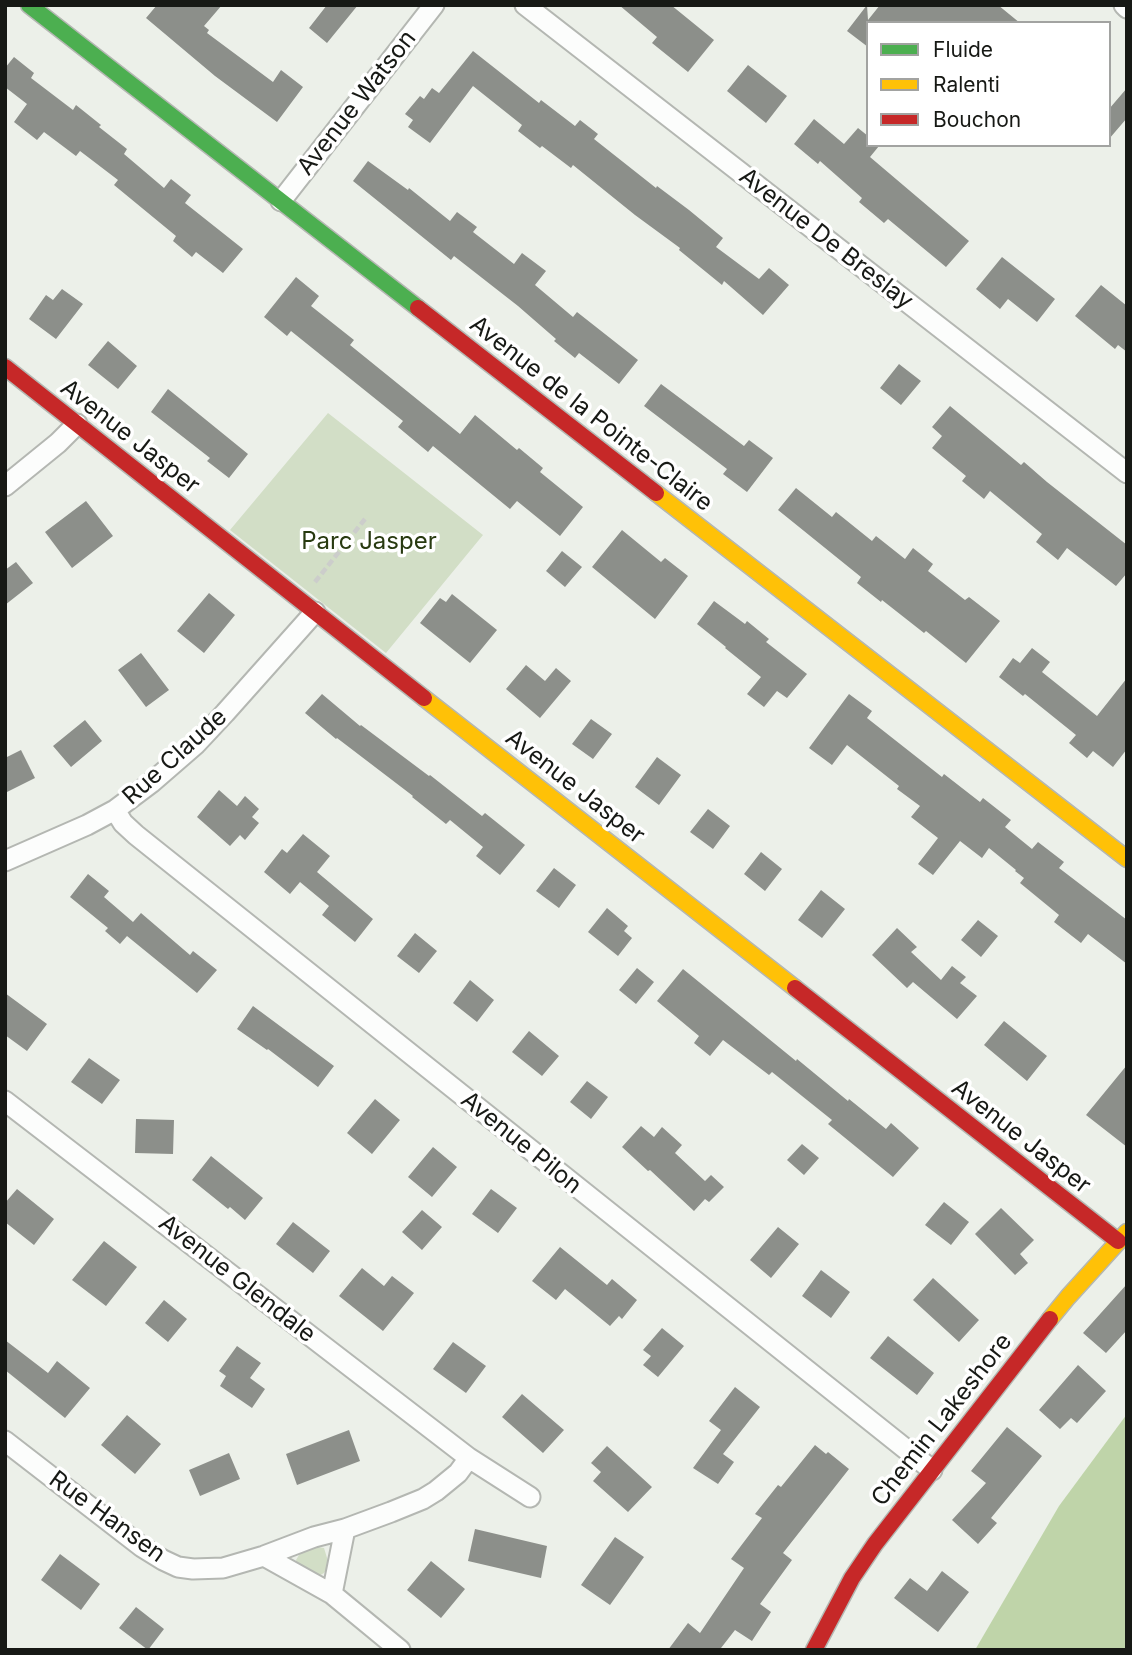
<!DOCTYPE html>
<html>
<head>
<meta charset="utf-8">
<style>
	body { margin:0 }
	#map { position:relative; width:1132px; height:1655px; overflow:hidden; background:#ecf0e9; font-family:Inter,sans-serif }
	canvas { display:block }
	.frame { position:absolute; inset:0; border:7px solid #171915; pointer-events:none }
	.legend { position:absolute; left:866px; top:21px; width:245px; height:126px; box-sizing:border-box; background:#fff; border:2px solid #a2a3a1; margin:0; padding:9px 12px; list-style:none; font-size:21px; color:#171915 }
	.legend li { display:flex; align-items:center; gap:14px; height:35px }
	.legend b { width:35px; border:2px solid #a2a3a1 }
</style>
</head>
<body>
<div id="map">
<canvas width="1132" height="1655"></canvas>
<div class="frame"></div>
<ul class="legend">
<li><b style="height:9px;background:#4caf50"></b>Fluide</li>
<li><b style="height:9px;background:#ffc107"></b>Ralenti</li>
<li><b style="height:9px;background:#c62828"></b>Bouchon</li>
</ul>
</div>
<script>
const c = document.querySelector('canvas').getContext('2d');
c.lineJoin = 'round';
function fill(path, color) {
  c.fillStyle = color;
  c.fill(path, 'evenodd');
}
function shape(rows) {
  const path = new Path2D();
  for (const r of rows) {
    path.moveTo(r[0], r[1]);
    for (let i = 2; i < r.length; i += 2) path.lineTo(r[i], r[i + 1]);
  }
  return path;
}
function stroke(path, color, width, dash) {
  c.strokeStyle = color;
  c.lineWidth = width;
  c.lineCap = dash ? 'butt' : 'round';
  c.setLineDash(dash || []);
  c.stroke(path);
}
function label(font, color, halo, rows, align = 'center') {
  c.font = font + ' Inter,sans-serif';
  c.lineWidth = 7;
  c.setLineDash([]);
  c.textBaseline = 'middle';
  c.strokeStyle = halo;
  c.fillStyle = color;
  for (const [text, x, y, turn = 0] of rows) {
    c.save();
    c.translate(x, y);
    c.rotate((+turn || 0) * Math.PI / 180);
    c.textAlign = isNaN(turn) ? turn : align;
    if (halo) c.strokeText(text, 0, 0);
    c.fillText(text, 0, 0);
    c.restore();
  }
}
const green = shape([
	[328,413,483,535,386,653,230,530],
	[312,1546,324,1548,328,1561,328,1568,324,1573,317,1577,297,1565,296,1560,299,1555,304,1549]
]);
const water = shape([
	[1127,1414,1127,1650,975,1650,1059,1506]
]);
const building = shape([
	[157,5,222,5,204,26,209,30,207,33,273,82,281,70,303,87,277,122,215,76,146,18],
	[327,5,358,5,327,43,309,28],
	[619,5,671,5,714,40,688,72,652,43,657,37],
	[867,5,868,20,880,5,998,5,1020,23,868,23,868,47,847,31],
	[473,51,539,103,541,100,575,126,580,120,598,134,594,139,656,188,657,186,689,210,723,238,716,247,759,279,769,268,789,285,763,315,724,281,722,285,679,250,680,248,635,215,573,165,571,168,542,146,540,148,518,131,522,125,473,86,430,143,408,127,413,120,405,114,420,96,424,99,432,88,439,93],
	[14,57,34,73,31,78,73,110,76,105,101,125,99,127,127,149,124,154,164,188,171,179,191,195,185,203,243,249,223,273,196,252,192,257,173,241,176,236,114,185,118,180,80,151,76,156,44,132,37,140,14,122,27,104,5,87,5,68],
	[748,65,787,96,766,123,727,91],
	[1127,88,1127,118,1109,139,1109,109],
	[814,119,844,144,858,128,868,136,868,145,879,146,870,157,969,241,946,267,888,219,884,223,859,202,862,198,820,161,818,164,794,144],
	[368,161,408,190,409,188,450,221,457,212,477,227,473,232,514,264,522,253,546,271,535,285,573,317,577,312,638,360,619,384,579,353,575,358,554,341,556,339,518,306,454,256,451,260,353,181],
	[1002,257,1055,299,1037,322,1008,299,1000,309,976,289],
	[296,277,319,296,311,306,354,340,350,345,460,434,475,415,517,450,519,448,543,468,540,472,583,507,560,536,517,501,510,509,433,446,428,452,398,427,403,421,291,331,287,336,264,317],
	[1101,285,1127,306,1127,352,1118,345,1115,349,1075,316],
	[62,289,83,304,56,339,29,319,46,295,53,300],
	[108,341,137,366,118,389,88,365],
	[899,364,921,381,901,405,880,388],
	[661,384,744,446,749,440,773,458,747,492,723,474,727,469,644,406],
	[168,389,248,454,229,478,207,461,210,458,151,412],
	[950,406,1021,465,1024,462,1047,482,1127,545,1127,573,1116,586,1067,548,1058,560,1036,542,1042,534,990,491,984,499,962,481,966,476,932,448,942,436,932,427],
	[796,488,832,517,836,512,872,541,876,536,905,559,913,548,933,564,928,571,965,600,969,597,1000,621,966,663,926,631,924,633,882,600,881,602,857,583,861,577,778,510],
	[86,501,113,536,72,568,45,532],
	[622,530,661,562,665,558,688,576,655,619,592,567],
	[562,551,582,567,565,587,546,571],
	[16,562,33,583,5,605,5,570],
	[209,593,235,615,204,653,177,631],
	[452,594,497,630,470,663,420,623,440,598,446,602],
	[714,601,745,624,747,621,769,639,766,642,807,674,787,698,777,691,764,707,747,694,761,677,725,648,726,647,697,624],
	[1032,648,1050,662,1042,672,1097,716,1127,678,1127,749,1113,767,1093,751,1087,758,1069,743,1076,735,1025,694,1023,696,999,677,1013,658,1020,663],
	[141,653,169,690,146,707,118,670],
	[526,665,545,681,556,668,571,681,540,718,506,689],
	[322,694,360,726,361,725,429,776,430,775,482,816,485,813,525,845,500,875,476,856,483,847,450,820,446,824,412,797,413,796,337,738,336,739,305,713],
	[849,694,872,711,867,718,942,777,944,774,980,802,983,798,1011,820,1005,827,1032,849,1038,842,1064,862,1059,868,1127,920,1127,964,1088,934,1081,943,1054,922,1059,915,1020,883,1024,878,1015,871,1016,870,989,848,982,858,960,841,933,875,918,864,938,838,911,817,920,806,897,789,899,786,847,745,832,765,809,748],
	[591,719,612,734,593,759,572,744],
	[85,720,102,741,71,767,53,746],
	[21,750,35,778,5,793,5,758],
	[657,757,681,775,659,805,635,787],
	[219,790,237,806,245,796,259,809,252,817,259,823,245,840,240,835,230,846,197,817],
	[708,809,730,826,713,849,690,832],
	[303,834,330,856,317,872,373,919,355,942,322,915,329,906,300,882,290,894,264,872,282,849,287,853],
	[761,852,782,869,765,891,744,874],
	[554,868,576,885,559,908,536,891],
	[88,874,109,891,104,897,133,922,141,913,190,955,193,951,217,970,197,993,127,936,120,944,105,931,108,928,70,897],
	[821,890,845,909,822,938,798,920],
	[607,908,628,926,624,931,632,938,618,956,588,932],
	[978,920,998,936,981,957,961,940],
	[897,928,917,947,911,952,941,980,952,966,966,977,960,983,977,996,957,1019,913,982,907,988,872,955],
	[415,933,437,951,419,973,397,956],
	[637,968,654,982,636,1004,619,990],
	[683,969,796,1061,797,1059,848,1101,849,1099,886,1129,891,1123,919,1148,893,1177,828,1124,832,1120,772,1072,769,1075,723,1040,710,1056,694,1043,699,1036,657,1001],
	[470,980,494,1000,477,1022,453,1003],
	[5,993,47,1024,27,1051,5,1035],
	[253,1006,334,1066,318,1087,268,1049,267,1050,237,1029],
	[1004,1021,1047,1056,1027,1081,984,1045],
	[529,1031,559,1056,542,1076,512,1052],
	[89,1058,120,1080,102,1104,71,1082],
	[1127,1065,1127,1147,1086,1115],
	[587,1081,608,1097,591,1119,570,1102],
	[375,1099,400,1120,372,1154,347,1133],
	[136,1119,174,1120,173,1154,135,1153],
	[641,1126,654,1137,662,1127,682,1145,675,1153,705,1181,711,1175,724,1187,709,1202,705,1199,694,1211,650,1170,648,1171,622,1147],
	[802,1144,819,1158,804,1175,787,1160],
	[433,1147,457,1167,432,1197,408,1177],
	[211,1156,263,1198,245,1220,230,1207,228,1209,192,1180],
	[17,1189,54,1219,34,1245,5,1222,5,1203],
	[491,1189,517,1208,498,1233,472,1214],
	[944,1202,969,1222,951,1245,925,1225],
	[1001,1208,1034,1240,1020,1254,1028,1263,1015,1275,975,1234],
	[422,1210,442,1227,422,1250,402,1232],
	[293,1222,330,1251,313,1273,276,1244],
	[778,1227,799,1244,771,1278,750,1260],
	[104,1241,137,1267,106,1306,72,1280],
	[560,1247,607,1285,612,1279,637,1300,622,1319,619,1316,610,1326,565,1289,556,1300,532,1281],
	[362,1268,384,1286,392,1276,414,1293,383,1331,339,1296],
	[821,1270,850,1292,831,1318,802,1296],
	[933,1278,979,1320,959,1342,913,1300],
	[1127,1284,1127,1330,1106,1353,1083,1333],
	[164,1300,187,1319,168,1342,145,1323],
	[662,1328,684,1346,658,1377,643,1365,651,1356,643,1350],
	[888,1336,934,1373,917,1395,870,1358],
	[5,1340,48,1373,57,1361,90,1388,65,1418,5,1370],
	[453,1342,486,1366,466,1393,433,1369],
	[237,1346,261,1363,250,1378,265,1389,252,1408,220,1386,226,1376,219,1371],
	[1078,1365,1106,1391,1077,1423,1071,1418,1060,1429,1039,1410],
	[735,1387,760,1407,723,1454,734,1462,718,1484,693,1468,721,1430,709,1421],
	[522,1394,564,1430,543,1453,502,1417],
	[127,1415,161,1444,135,1474,101,1445],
	[1007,1427,1042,1456,991,1518,997,1523,978,1544,952,1520,986,1483,971,1471],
	[349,1430,360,1461,297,1485,286,1454],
	[815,1445,826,1454,828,1452,849,1469,783,1553,792,1560,760,1604,771,1612,752,1641,735,1630,721,1648,723,1650,668,1650,688,1623,700,1633,744,1568,731,1559,762,1518,755,1514,778,1485,781,1487],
	[607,1446,652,1487,628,1512,593,1481,601,1472,591,1463],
	[229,1453,240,1479,200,1496,189,1470],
	[475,1529,547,1546,541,1578,468,1561],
	[615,1537,644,1557,610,1605,581,1585],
	[60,1554,100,1584,81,1610,41,1580],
	[431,1561,465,1589,441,1618,407,1590],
	[942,1571,969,1592,938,1632,894,1598,910,1578,927,1591],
	[136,1607,164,1629,148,1650,119,1628]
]);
const path = shape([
	[315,582,365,519]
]);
const street = shape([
	[525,5,1127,473],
	[1124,5,1127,8],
	[281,201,434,5],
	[5,486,58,443,77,424],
	[115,810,123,823,136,835,932,1470],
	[5,861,87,825,115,810,151,783,196,744,225,713,315,612],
	[5,1101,469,1458,458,1473,436,1491,423,1499,391,1512,345,1529,314,1537,264,1556,223,1568,193,1569,178,1567,163,1560,142,1547,5,1441],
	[469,1458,530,1497],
	[264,1556,332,1594,400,1650],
	[332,1594,345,1529]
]);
const fast = shape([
	[29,5,418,308]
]);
const slow = shape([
	[656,493,1127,859],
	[424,698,795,988],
	[1050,1319,1068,1297,1127,1232]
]);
const jam = shape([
	[418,308,656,493],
	[5,367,424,698],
	[795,988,1118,1241],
	[814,1650,852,1578,875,1544,1050,1319]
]);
const streetNames = [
	["Avenue Watson",357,103,-52],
	["Avenue De Breslay",826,239,38],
	["Avenue de la Pointe-Claire",591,414,38],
	["Avenue Jasper",130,437,38],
	["Rue Claude",175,757,-42],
	["Avenue Jasper",575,787,38],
	["Avenue Jasper",1021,1137,38],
	["Avenue Pilon",521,1143,39],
	["Avenue Glendale",237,1279,38],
	["Chemin Lakeshore",942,1420,-52],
	["Rue Hansen",107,1517,36]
];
const parkNames = [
	["Parc Jasper",369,542]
];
fill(green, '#d2dec6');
fill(water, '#bfd4a9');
fill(building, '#8c8f8a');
stroke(street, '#b4b7b2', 23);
stroke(fast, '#b4b7b2', 19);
stroke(slow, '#b4b7b2', 19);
stroke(jam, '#b4b7b2', 19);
stroke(path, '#cccdcb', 4.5, [7, 3.5]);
stroke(street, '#fcfdfc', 19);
stroke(fast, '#4caf50', 16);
stroke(slow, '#ffc107', 16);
stroke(jam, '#c62828', 16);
label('24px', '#171915', '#fff', streetNames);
label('24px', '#283a10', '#fff', parkNames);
</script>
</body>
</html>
